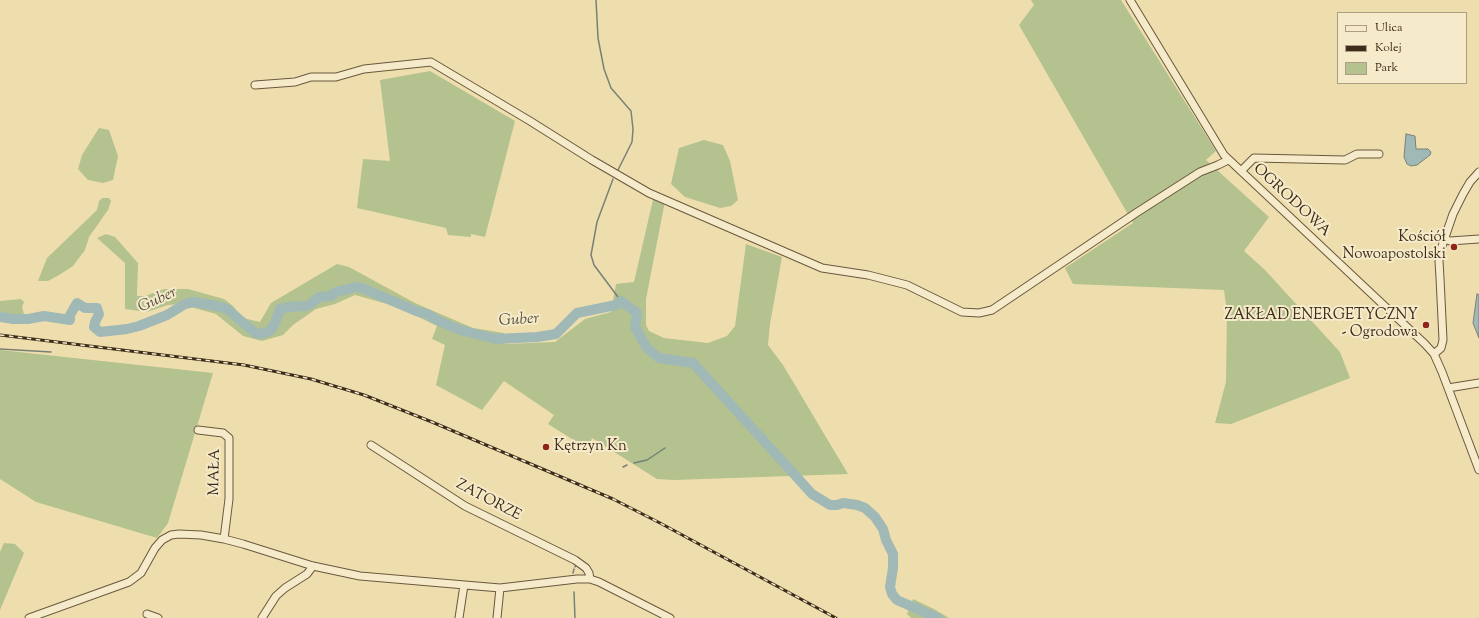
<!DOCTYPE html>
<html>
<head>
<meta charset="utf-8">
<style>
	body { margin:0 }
	#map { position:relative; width:1479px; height:618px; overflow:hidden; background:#efdead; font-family:"Sorts Mill Goudy",serif }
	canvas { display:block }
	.legend { position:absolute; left:1337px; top:12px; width:130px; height:72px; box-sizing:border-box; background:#f5eaca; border:1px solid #ab9e83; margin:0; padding:5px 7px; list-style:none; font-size:12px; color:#3d2c19 }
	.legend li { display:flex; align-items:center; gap:8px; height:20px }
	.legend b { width:20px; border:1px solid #ab9e83 }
</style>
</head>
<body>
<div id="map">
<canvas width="1479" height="618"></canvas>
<ul class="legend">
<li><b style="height:5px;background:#f5eaca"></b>Ulica</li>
<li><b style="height:5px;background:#3d2c19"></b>Kolej</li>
<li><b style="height:11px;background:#b3c28e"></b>Park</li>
</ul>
</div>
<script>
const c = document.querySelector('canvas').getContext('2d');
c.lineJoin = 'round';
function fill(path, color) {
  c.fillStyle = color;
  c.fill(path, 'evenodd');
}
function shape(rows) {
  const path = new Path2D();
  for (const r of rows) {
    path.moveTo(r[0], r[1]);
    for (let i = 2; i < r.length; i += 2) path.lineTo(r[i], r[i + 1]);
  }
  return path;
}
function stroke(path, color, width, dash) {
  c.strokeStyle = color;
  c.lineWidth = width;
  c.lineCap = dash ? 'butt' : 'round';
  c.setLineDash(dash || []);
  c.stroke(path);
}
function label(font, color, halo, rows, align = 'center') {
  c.font = font + ' "Sorts Mill Goudy",serif';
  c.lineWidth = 4;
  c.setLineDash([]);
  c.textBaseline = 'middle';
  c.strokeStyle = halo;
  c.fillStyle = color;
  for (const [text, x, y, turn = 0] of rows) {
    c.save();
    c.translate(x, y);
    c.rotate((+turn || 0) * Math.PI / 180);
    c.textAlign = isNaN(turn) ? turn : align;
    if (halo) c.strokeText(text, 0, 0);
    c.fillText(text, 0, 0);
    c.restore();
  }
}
const green = shape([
	[1031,0,1121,0,1216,151,1206,160,1269,217,1244,251,1265,270,1340,352,1350,378,1231,424,1215,423,1226,382,1227,312,1224,290,1073,284,1065,268,1133,223,1019,25,1034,5],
	[430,71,515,121,485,237,471,234,471,237,448,235,446,228,357,208,363,159,390,161,380,80],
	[99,128,109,130,118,156,113,180,103,183,88,180,78,169,82,155],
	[704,140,723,145,730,161,738,200,731,206,720,208,685,197,671,184,679,148],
	[655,191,666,196,646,299,646,325,649,331,664,338,708,343,727,336,735,326,746,244,782,257,770,324,768,345,783,365,848,474,674,480,657,479,592,438,588,449,548,424,554,415,504,381,482,410,436,385,445,345,432,339,437,326,398,307,355,295,335,304,316,309,293,325,283,335,262,341,243,336,216,314,180,304,168,305,147,312,125,309,125,263,97,238,106,234,115,237,138,263,137,296,145,296,164,289,188,289,224,299,233,306,243,318,260,322,271,303,337,264,349,267,415,303,473,328,504,333,505,344,555,342,585,319,611,312,616,284,634,282],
	[102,198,109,198,111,201,108,210,89,237,85,250,73,266,59,275,48,281,38,281,47,258,97,210,99,201],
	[21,299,24,302,22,307,25,318,24,322,0,322,0,301],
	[0,350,213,373,168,523,157,538,36,502,0,479],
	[4,543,15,544,24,553,0,610,0,552],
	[913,599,934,609,949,618,911,618,907,614]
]);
const water = shape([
	[1406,134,1415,136,1416,149,1428,149,1431,152,1430,155,1417,165,1411,166,1407,164,1404,157,1406,134],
	[1477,294,1479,295,1479,338,1473,323,1477,294]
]);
const stream = shape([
	[596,0,598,38,604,69,611,88,631,111,633,129,632,142,618,170],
	[613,179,597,222,591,255,594,265,621,301],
	[0,349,51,352],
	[634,463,647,460,665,448],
	[623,467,627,465],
	[575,567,576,565],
	[573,573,574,569],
	[574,592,575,618]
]);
const river = shape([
	[0,317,13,319,28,319,44,316,70,320,70,315,77,303,85,308,97,308,99,314,95,322,94,327,100,332,127,329,139,326,167,315,185,304,194,302,217,306,227,309,255,333,260,334,270,331,275,323,280,309,289,307,307,306,312,303,319,297,331,296,336,292,356,287,362,288,416,311,427,314,441,322,460,330,496,339,537,337,556,334,577,313,616,305,621,301,637,313,635,327,647,348,659,358,693,363,793,473,812,494,830,505,837,505,843,503,857,505,865,508,875,517,883,529,886,540,893,554,893,568,890,587,892,594,897,600,938,618]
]);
const minor = shape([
	[1130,0,1224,155,1425,344,1434,354,1442,372,1479,470],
	[255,85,295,82,311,77,336,77,364,69,431,62,530,121,592,160,649,193,822,268,868,275,907,285,962,312,979,313,992,310,1136,213,1200,172,1218,165,1228,160],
	[1241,171,1254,158,1345,160,1357,154,1379,154],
	[1444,239,1450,241,1479,239],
	[1434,354,1441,348,1443,340,1440,278,1439,261,1441,249,1453,214,1463,194,1470,182,1479,172],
	[1448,388,1479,383],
	[198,430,223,433,229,438,229,499,224,539],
	[371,445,465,506,575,560,586,568,589,573,590,579],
	[147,614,158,618],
	[29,618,129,582,141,573,155,548,162,540,171,535,179,534,201,535,224,539,243,544,313,566,360,576,500,588,577,579,590,579,599,582,670,618],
	[262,618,276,596,285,588,307,574,313,566],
	[459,618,464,585],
	[497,618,500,588]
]);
const rail = shape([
	[0,335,244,365,311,379,364,395,432,422,613,499,660,523,836,618]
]);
const markers = [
	[1454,247,4,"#8f2418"],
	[1426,325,4,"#8f2418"],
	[546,447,4,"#8f2418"]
];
const streetNames = [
	["OGRODOWA",1291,201,43],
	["MAŁA",216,472,-89],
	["ZATORZE",488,501,28]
];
const poiNames = [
	["Kościół",1446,238],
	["Nowoapostolski",1446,255],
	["ZAKŁAD ENERGETYCZNY",1418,316],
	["- Ogrodowa",1418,333],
	["Kętrzyn Kn",554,447,"left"]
];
const waterNames = [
	["Guber",158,301,-25],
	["Guber",519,321,-4]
];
fill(green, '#b3c28e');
fill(water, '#a0b9b7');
stroke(water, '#788178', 1);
stroke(stream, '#788178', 1.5);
stroke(river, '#a0b9b7', 10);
stroke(minor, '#6a583e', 9);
stroke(minor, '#f5eaca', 7);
stroke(rail, '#3d2c19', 3);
stroke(rail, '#f5eaca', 1.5, [4.5]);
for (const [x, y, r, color] of markers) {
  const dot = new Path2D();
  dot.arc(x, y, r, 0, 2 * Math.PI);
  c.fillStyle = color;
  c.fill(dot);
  stroke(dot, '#f5eaca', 1.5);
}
label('15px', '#3d2c19', '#f5eaca', streetNames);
label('15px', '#3d2c19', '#f5eaca', poiNames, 'right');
label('italic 16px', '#564f40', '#f5eaca', waterNames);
</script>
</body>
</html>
